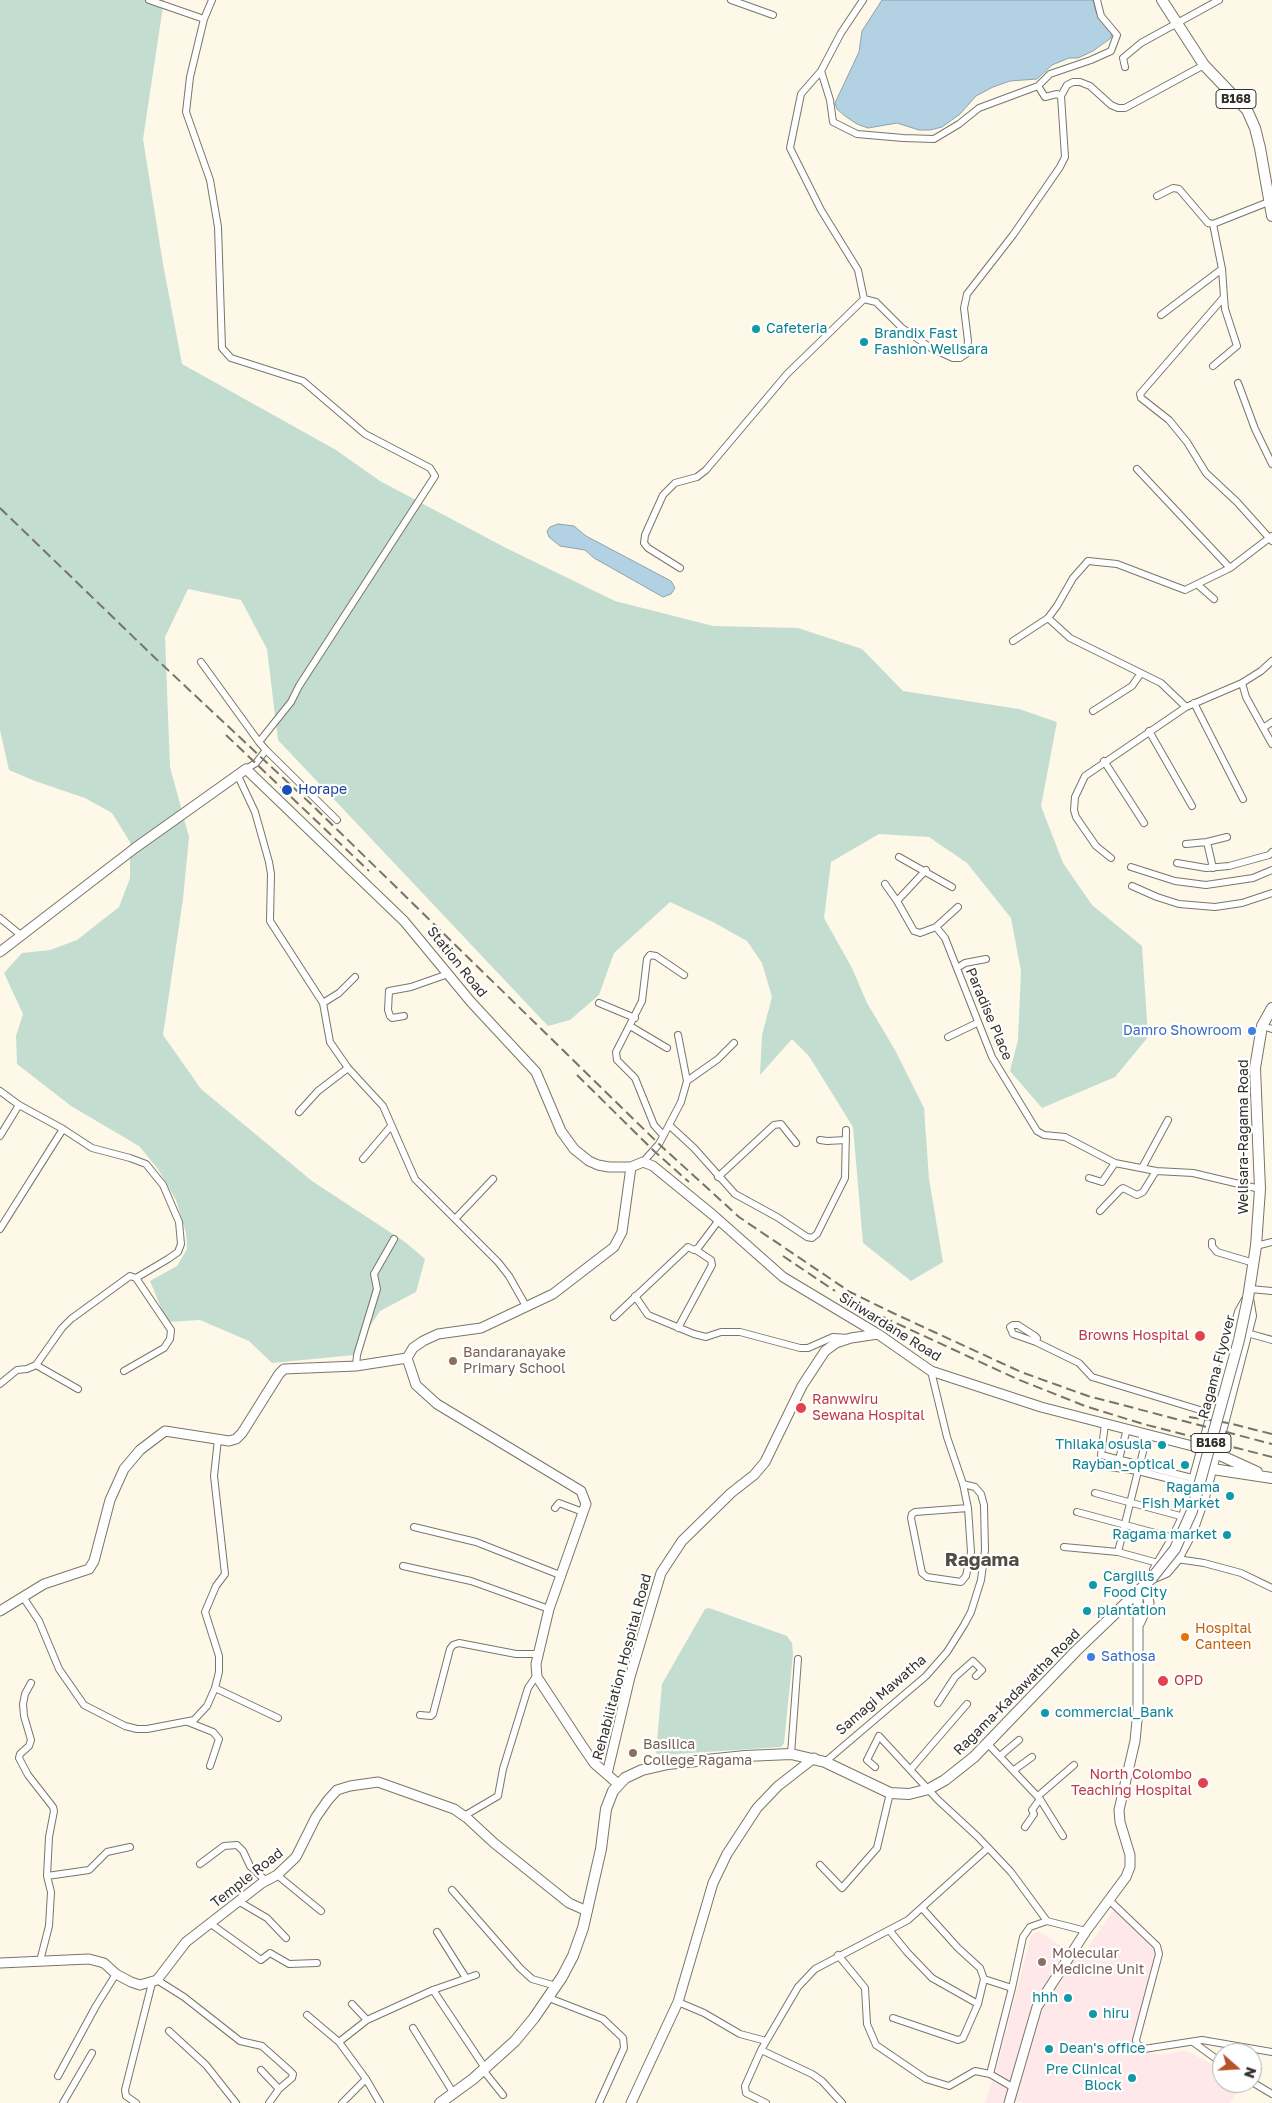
<!DOCTYPE html>
<html>
<head>
<meta charset="utf-8">
<style>
	body { margin:0 }
	#map { position:relative; width:1272px; height:2103px; overflow:hidden; background:#fef8e8; font-family:"Golos Text",sans-serif }
	canvas { display:block }
	.north { position:absolute; left:1212px; top:2043px; width:50px; height:50px; box-sizing:border-box; background:#fff; border:1px solid #adadaa; border-radius:50%; rotate:109deg; font-size:14px; font-weight:700; line-height:20px; text-align:center; color:#33312b }
	.north::after { content:''; display:block; margin:auto; width:18px; height:22px; background:#b8502a; clip-path:polygon(50% 0,100% 100%,50% 72%,0 100%) }
</style>
</head>
<body>
<div id="map">
<canvas width="1272" height="2103"></canvas>
<div class="north">N</div>
</div>
<script>
const c = document.querySelector('canvas').getContext('2d');
c.lineJoin = 'round';
function fill(path, color) {
  c.fillStyle = color;
  c.fill(path, 'evenodd');
}
function shape(rows) {
  const path = new Path2D();
  for (const r of rows) {
    path.moveTo(r[0], r[1]);
    for (let i = 2; i < r.length; i += 2) path.lineTo(r[i], r[i + 1]);
  }
  return path;
}
function stroke(path, color, width, dash) {
  c.strokeStyle = color;
  c.lineWidth = width;
  c.lineCap = dash ? 'butt' : 'round';
  c.setLineDash(dash || []);
  c.stroke(path);
}
function label(font, color, halo, rows, align = 'center') {
  c.font = font + ' "Golos Text",sans-serif';
  c.lineWidth = 4.5;
  c.setLineDash([]);
  c.textBaseline = 'middle';
  c.strokeStyle = halo;
  c.fillStyle = color;
  for (const [text, x, y, turn = 0] of rows) {
    c.save();
    c.translate(x, y);
    c.rotate((+turn || 0) * Math.PI / 180);
    c.textAlign = isNaN(turn) ? turn : align;
    if (halo) c.strokeText(text, 0, 0);
    c.fillText(text, 0, 0);
    c.restore();
  }
}
const education = shape([
	[1114,1910,1119,1911,1153,1946,1155,1952,1132,2046,1134,2050,1162,2055,1182,2051,1189,2052,1222,2070,1222,2083,1242,2083,1240,2088,1230,2103,1024,2103,1009,2100,1005,2103,985,2103,996,2070,1031,1936,1035,1933,1040,1932,1078,1957,1081,1957]
]);
const green = shape([
	[0,0,164,0,143,139,163,264,182,364,336,450,380,481,506,548,615,601,713,626,798,628,862,649,903,691,1019,709,1057,722,1041,806,1063,863,1092,905,1142,946,1148,1037,1115,1077,1042,1108,1010,1071,1018,1040,1021,971,1011,918,967,863,929,837,879,834,831,862,824,918,852,968,867,1003,895,1050,924,1108,929,1179,943,1262,911,1281,863,1243,853,1127,809,1056,792,1039,760,1075,762,1035,772,997,762,963,747,941,713,922,670,902,614,953,599,995,570,1020,548,1026,278,740,267,649,241,600,188,589,165,637,170,767,189,837,183,899,163,1035,201,1089,312,1181,405,1242,425,1259,416,1292,380,1311,357,1346,354,1355,272,1363,249,1341,200,1320,167,1322,150,1281,177,1266,187,1249,186,1233,176,1200,158,1169,139,1146,71,1106,17,1064,16,1036,23,1014,4,973,22,953,50,950,77,940,119,907,130,878,130,842,112,813,85,798,35,781,9,770,0,730],
	[709,1608,787,1636,792,1643,793,1654,784,1743,781,1747,661,1755,656,1753,662,1684,705,1609]
]);
const water = shape([
	[882,0,1093,0,1096,12,1112,32,1111,38,1093,51,1078,58,1069,58,1052,65,1037,79,1010,81,993,87,976,96,960,114,942,127,930,130,919,130,897,123,868,128,857,124,845,116,837,109,835,103,859,52,862,31,882,0],
	[558,524,574,526,586,536,671,581,675,588,671,594,663,597,594,558,585,550,560,546,549,537,547,531,550,527,558,524]
]);
const street = shape([
	[149,0,204,19],
	[731,0,773,15],
	[863,0,841,33,821,71,801,94,790,148,821,210,858,270,864,299],
	[1125,67,1123,58,1141,43,1219,0],
	[821,71,830,100,833,122,857,134,903,138,934,139,959,124,979,108,1038,86],
	[1061,96,1057,94,1045,97,1038,86,1050,74,1091,60,1111,51,1117,35,1101,16,1097,0],
	[1157,196,1173,188,1179,189,1208,223,1213,224,1271,201],
	[1213,224,1222,269,1224,297,1140,394,1141,398,1169,420,1187,442,1206,473,1237,502,1272,541],
	[1161,315,1222,269],
	[1213,366,1237,346,1225,309,1224,297],
	[1238,383,1255,429,1272,464],
	[1137,469,1230,568],
	[680,568,648,548,644,543,645,535,663,495,675,483,697,477,706,470,787,374,864,299,876,302,902,328,931,348,953,358,960,358,966,354,968,341,964,308,967,294,1013,235,1060,167,1065,157,1061,96,1067,85,1073,82,1080,82,1090,86,1111,105,1118,108,1125,108,1204,65],
	[1198,585,1214,599],
	[1048,618,1070,638,1161,683,1186,707],
	[1013,641,1048,618,1057,606,1073,578,1088,561,1117,564,1185,590,1230,568,1272,536],
	[201,662,259,742,291,702,299,686,435,476,430,468,365,434,303,381,231,358,222,348,218,227,210,180,186,112,190,77,204,19,212,0],
	[1242,683,1246,697,1272,744],
	[1194,703,1243,799],
	[1093,711,1132,686,1141,673],
	[1263,728,1272,722],
	[1149,731,1192,806],
	[266,750,337,820],
	[1104,761,1144,823],
	[246,769,256,763,266,750,259,742],
	[238,776,255,812,269,862,271,874,270,921,323,1003,330,1042,348,1068,383,1106,415,1179,498,1262,509,1276,526,1306],
	[1207,842,1213,868],
	[1186,844,1207,842,1227,837],
	[899,857,952,887],
	[1111,858,1096,846,1076,817,1074,810,1075,797,1085,776,1186,707,1242,683,1261,671,1272,661],
	[1177,863,1206,868,1229,866,1269,855,1272,852],
	[1131,867,1175,881,1206,885,1253,878,1272,870],
	[885,884,897,901,914,931,920,933,936,927,945,938,992,1057,1037,1131,1044,1135,1065,1137,1115,1163,1156,1171,1193,1173,1260,1189],
	[1132,886,1157,897,1179,904,1215,907,1242,903,1272,893],
	[897,901,926,870],
	[0,918,22,936],
	[936,927,958,907],
	[957,968,965,963,986,959],
	[323,1003,339,993,355,977],
	[599,1003,635,1018],
	[404,1016,392,1018,390,1016,388,1010,389,991,411,987,448,974],
	[630,1026,667,1048],
	[1262,1026,1272,1029],
	[678,1035,687,1081],
	[948,1037,977,1023],
	[0,1091,19,1105,63,1129,92,1148,130,1158,146,1164,163,1185,179,1222,181,1244,178,1252,168,1259,136,1278],
	[299,1112,318,1091,348,1068],
	[669,1125,694,1148,735,1194,777,1217,807,1237,812,1238,817,1234,845,1178,846,1130],
	[663,1135,654,1125,635,1078,617,1060,616,1052,642,1001,647,959,650,955,656,956,684,975],
	[0,1136,19,1105],
	[820,1140,827,1141,846,1140],
	[363,1159,391,1126],
	[643,1162,659,1144,669,1125,681,1102,687,1081,718,1059,734,1043],
	[1142,1168,1168,1120],
	[718,1177,774,1125,781,1124,796,1143],
	[1089,1178,1102,1182,1115,1163],
	[1100,1211,1120,1190,1123,1188,1137,1195,1143,1192,1156,1171],
	[456,1218,493,1179],
	[0,1229,63,1129],
	[1212,1242,1212,1246,1217,1252,1254,1263],
	[1256,1246,1272,1242],
	[1250,1289,1272,1291],
	[635,1296,648,1315,694,1334,706,1337,721,1332,740,1332,800,1348,808,1348,833,1337,850,1338],
	[614,1317,688,1247,694,1250,698,1248,719,1220],
	[678,1328,712,1265,711,1260,696,1250],
	[1247,1333,1272,1340],
	[1036,1342,1037,1338,1035,1336,1018,1325,1013,1325,1010,1327,1013,1334,1036,1342,1079,1363,1092,1377,1213,1414],
	[36,1365,78,1389],
	[356,1366,357,1355,377,1289,374,1274,394,1239],
	[931,1371,947,1437,963,1484,968,1508,915,1512,912,1514,911,1518,922,1573,927,1577,961,1582,966,1576,971,1552,968,1508],
	[0,1384,17,1370,27,1369,36,1365,62,1328,71,1319,130,1276,136,1278,171,1330,170,1339,164,1348,124,1371],
	[1105,1424,1101,1455,1196,1479],
	[1119,1459,1127,1429],
	[1140,1464,1147,1435],
	[1109,1467,1138,1471,1194,1485],
	[1095,1493,1184,1517],
	[555,1508,559,1503,583,1512],
	[1077,1512,1174,1538],
	[414,1527,476,1542,560,1575],
	[1064,1547,1118,1552,1158,1563],
	[1118,1552,1138,1471],
	[1177,1559,1204,1563,1241,1573,1272,1588],
	[403,1566,471,1581,549,1609],
	[23,1597,39,1621,59,1669,84,1705,125,1726,137,1729,147,1729,194,1720,207,1706,215,1688,219,1672,219,1656,205,1612,216,1586,225,1574,214,1476,218,1439],
	[31,1683,25,1694,23,1704,24,1716,31,1740,29,1746,20,1754,19,1758,28,1775,53,1807,54,1811,49,1837,47,1876,51,1892,49,1926,40,1961],
	[215,1688,278,1718],
	[938,1703,955,1677,973,1661,982,1670,976,1676],
	[420,1715,431,1716,433,1714,450,1649,453,1645,459,1643,516,1654,539,1654],
	[188,1722,213,1732,219,1739,210,1766],
	[988,1744,1040,1799,1063,1836],
	[791,1754,798,1659],
	[1000,1756,1019,1740],
	[825,1762,926,1676,947,1652,964,1625,971,1612,981,1580,985,1550,984,1505,981,1494,975,1487,963,1484],
	[875,1767,867,1760,879,1736,938,1800,978,1837,1011,1872,1047,1921],
	[911,1769,967,1704],
	[1014,1770,1032,1757],
	[1038,1796,1074,1765],
	[464,1816,498,1796,503,1769,528,1688,537,1675],
	[1025,1827,1034,1814,1032,1810,1040,1799],
	[200,1864,224,1846,237,1845,243,1851,250,1866,266,1881],
	[820,1865,842,1888,877,1848,890,1793],
	[277,1875,321,1911],
	[47,1876,89,1870,107,1852,130,1847],
	[452,1890,520,1968,532,1979,556,1986],
	[1109,1900,1157,1946,1159,1954,1136,2040,1137,2044,1144,2049,1202,2040,1272,2052],
	[238,1901,267,1918,286,1938],
	[922,1908,958,1948,980,1968,984,1979],
	[211,1924,261,1960,270,1953,289,1964,317,1963],
	[890,1931,907,1952,932,1978,978,2004],
	[437,1932,466,1978],
	[838,1955,865,1988,867,2024,876,2045,926,2079,949,2086,975,2071,990,2074,1014,2088],
	[157,1980,184,1997,240,2041,262,2046,290,2071,293,2074,292,2078,279,2089,269,2103],
	[433,1990,485,2068],
	[549,1998,603,2019,623,2038,624,2048,599,2103],
	[678,2002,704,2013,740,2034,766,2041],
	[307,2015,339,2042,366,2079,380,2103],
	[893,2018,958,2040,963,2038,978,2004,984,1979,1012,1988,1023,1937,1030,1927,1047,1921,1086,1931],
	[367,2020,433,1990,476,1975],
	[413,2028,454,2094],
	[169,2031,206,2065,236,2103],
	[339,2042,367,2020,352,2004],
	[1193,2042,1222,2063],
	[761,2050,812,2074,822,2081,842,2103],
	[261,2070,279,2089],
	[483,2070,503,2095],
	[990,2074,1012,1988],
	[58,2076,96,2006,116,1974],
	[1252,2082,1272,2094],
	[63,2103,92,2053],
	[136,2103,126,2096,125,2090,152,1983],
	[342,2103,366,2079],
	[766,2103,746,2093,745,2086,761,2050,798,1987,815,1969,908,1920,988,1848]
]);
const secondary = shape([
	[0,952,135,848,246,769,404,921,471,1002,536,1072,561,1131,574,1149,589,1161,598,1165,609,1167,631,1167,643,1162,653,1166,713,1215,783,1277,878,1334,931,1371,1041,1407,1204,1449],
	[407,1358,413,1348,423,1341,438,1334,481,1328,553,1294,614,1247,622,1232,631,1167],
	[0,1611,44,1584,89,1569,94,1561,110,1500,124,1469,140,1450,165,1431,229,1441,236,1439,242,1433,279,1374,284,1369,356,1366,407,1358,416,1385,437,1404,581,1491,586,1504,549,1609,536,1664,537,1677,583,1747,594,1763,618,1784],
	[1139,1624,1149,1603,1145,1585],
	[607,1774,630,1677,661,1573,682,1541,731,1493,754,1475,765,1462,802,1386,825,1351,836,1343,851,1338,878,1334],
	[0,1963,89,1959,104,1963,116,1974,131,1982,140,1985,157,1980,186,1942,262,1883,277,1875,296,1857,316,1817,328,1800,337,1790,350,1786,378,1782,454,1809,467,1818,494,1843,569,1903,587,1911],
	[631,2103,678,2002,713,1883,727,1854,757,1808,778,1786,814,1758],
	[1009,2103,1037,2007,1086,1931,1126,1877,1130,1867,1130,1855,1120,1822,1119,1810,1135,1741,1138,1710,1138,1591]
]);
const primary = shape([
	[1162,0,1204,65,1247,110,1255,128,1260,148,1272,216],
	[1211,1451,1257,1472],
	[1206,1468,1272,1478],
	[1155,1570,1174,1538,1184,1517,1240,1312,1248,1298,1256,1246,1260,1189,1255,1068,1262,1026,1272,1008],
	[440,2103,473,2079,515,2041,534,2018,562,1977,573,1956,583,1928,601,1849,606,1809,613,1791,625,1778,642,1770,668,1764,745,1756,791,1754,825,1762,890,1793,909,1794,929,1789,945,1780,974,1757,1076,1651,1152,1578,1166,1572,1177,1559,1192,1531,1204,1497,1251,1316,1248,1298]
]);
const rail = shape([
	[0,508,153,656,312,805,659,1144,739,1217,850,1292,893,1313,1021,1372,1088,1396,1272,1444],
	[226,735,369,871],
	[577,1075,654,1151,689,1182],
	[783,1256,835,1291],
	[883,1317,1017,1379,1085,1406,1143,1424,1272,1457],
	[1189,1417,1228,1423,1272,1434]
]);
const primaryBridge = shape([
	[1152,1578,1175,1549,1192,1511,1239,1340,1248,1298]
]);
const markers = [
	[756,329,5,"#0f9aa8"],
	[864,342,5,"#0f9aa8"],
	[287,790,6,"#1a4fb4"],
	[1252,1031,5,"#3f7fe0"],
	[1200,1336,6,"#e0444e"],
	[453,1361,5,"#8d6e63"],
	[801,1408,6,"#e0444e"],
	[1162,1445,5,"#0f9aa8"],
	[1185,1465,5,"#0f9aa8"],
	[1230,1496,5,"#0f9aa8"],
	[1227,1535,5,"#0f9aa8"],
	[1093,1585,5,"#0f9aa8"],
	[1087,1611,5,"#0f9aa8"],
	[1185,1637,5,"#e8710a"],
	[1091,1657,5,"#3f7fe0"],
	[1163,1681,6,"#e0444e"],
	[1045,1713,5,"#0f9aa8"],
	[633,1753,5,"#8d6e63"],
	[1203,1783,6,"#e0444e"],
	[1042,1962,5,"#8d6e63"],
	[1068,1998,5,"#0f9aa8"],
	[1093,2014,5,"#0f9aa8"],
	[1049,2049,5,"#0f9aa8"],
	[1132,2078,5,"#0f9aa8"]
];
const shields = [
	[1236,99,40],
	[1211,1443,40]
];
const shieldNames = [
	["B168",1236,99],
	["B168",1211,1443]
];
const cultureNames = [
	["Cafeteria",766,329],
	["Brandix Fast",874,334],
	["Fashion Welisara",874,350],
	["Thilaka osusla",1152,1445,"right"],
	["Rayban_optical",1175,1465,"right"],
	["Ragama",1220,1488,"right"],
	["Fish Market",1220,1504,"right"],
	["Ragama market",1217,1535,"right"],
	["Cargills",1103,1577],
	["Food City",1103,1593],
	["plantation",1097,1611],
	["commercial_Bank",1055,1713],
	["hhh",1058,1998,"right"],
	["hiru",1103,2014],
	["Dean's office",1059,2049],
	["Pre Clinical",1122,2070,"right"],
	["Block",1122,2086,"right"]
];
const transitNames = [
	["Horape",298,790]
];
const streetNames = [
	["Station Road",457,962,51],
	["Paradise Place",989,1014,67],
	["Welisara-Ragama Road",1244,1137,-90],
	["Siriwardane Road",890,1327,32],
	["Ragama Flyover",1217,1367,-75],
	["Rehabilitation Hospital Road",622,1667,-75],
	["Ragama-Kadawatha Road",1017,1692,-45],
	["Samagi Mawatha",881,1695,-41],
	["Temple Road",247,1878,-38]
];
const shopNames = [
	["Damro Showroom",1242,1031],
	["Sathosa",1101,1657,"left"]
];
const healthNames = [
	["Browns Hospital",1189,1336],
	["Ranwwiru",812,1400,"left"],
	["Sewana Hospital",812,1416,"left"],
	["OPD",1174,1681,"left"],
	["North Colombo",1192,1775],
	["Teaching Hospital",1192,1791]
];
const educationNames = [
	["Bandaranayake",463,1353],
	["Primary School",463,1369],
	["Basilica",643,1745],
	["College Ragama",643,1761],
	["Molecular",1052,1954],
	["Medicine Unit",1052,1970]
];
const foodNames = [
	["Hospital",1195,1629],
	["Canteen",1195,1645]
];
const districtNames = [
	["Ragama",982,1560]
];
fill(education, '#fee8ea');
fill(green, '#c3ddd0');
fill(water, '#b2d2e3');
stroke(water, '#8ca2ac', 1);
stroke(street, '#7a7667', 8);
stroke(secondary, '#7a7667', 11);
stroke(primary, '#7a7667', 12);
stroke(street, '#fff', 6);
stroke(secondary, '#fff', 9);
stroke(primary, '#fff', 10);
stroke(rail, '#76736a', 2, [10, 5]);
stroke(primaryBridge, '#7a7667', 12, []);
stroke(primaryBridge, '#fff', 10);
for (const [x, y, r, color] of markers) {
  const dot = new Path2D();
  dot.arc(x, y, r, 0, 2 * Math.PI);
  c.fillStyle = color;
  c.fill(dot);
  stroke(dot, '#fff', 2);
}
for (const [x, y, w] of shields) {
  const box = new Path2D();
  box.roundRect(x - w / 2, y - 9.5, w, 19, 4);
  c.fillStyle = '#fff';
  c.fill(box);
  stroke(box, '#33312b', 1);
}
label('bold 12px', '#33312b', null, shieldNames);
label('14px', '#0d838f', '#fff', cultureNames, 'left');
label('14px', '#164399', '#fff', transitNames, 'left');
label('14px', '#33312b', '#fff', streetNames);
label('14px', '#366cbe', '#fff', shopNames, 'right');
label('14px', '#be3a42', '#fff', healthNames, 'right');
label('14px', '#785e54', '#fff', educationNames, 'left');
label('14px', '#c56008', '#fff', foodNames, 'left');
label('bold 19px', '#524d40', '#fff', districtNames);
</script>
</body>
</html>
